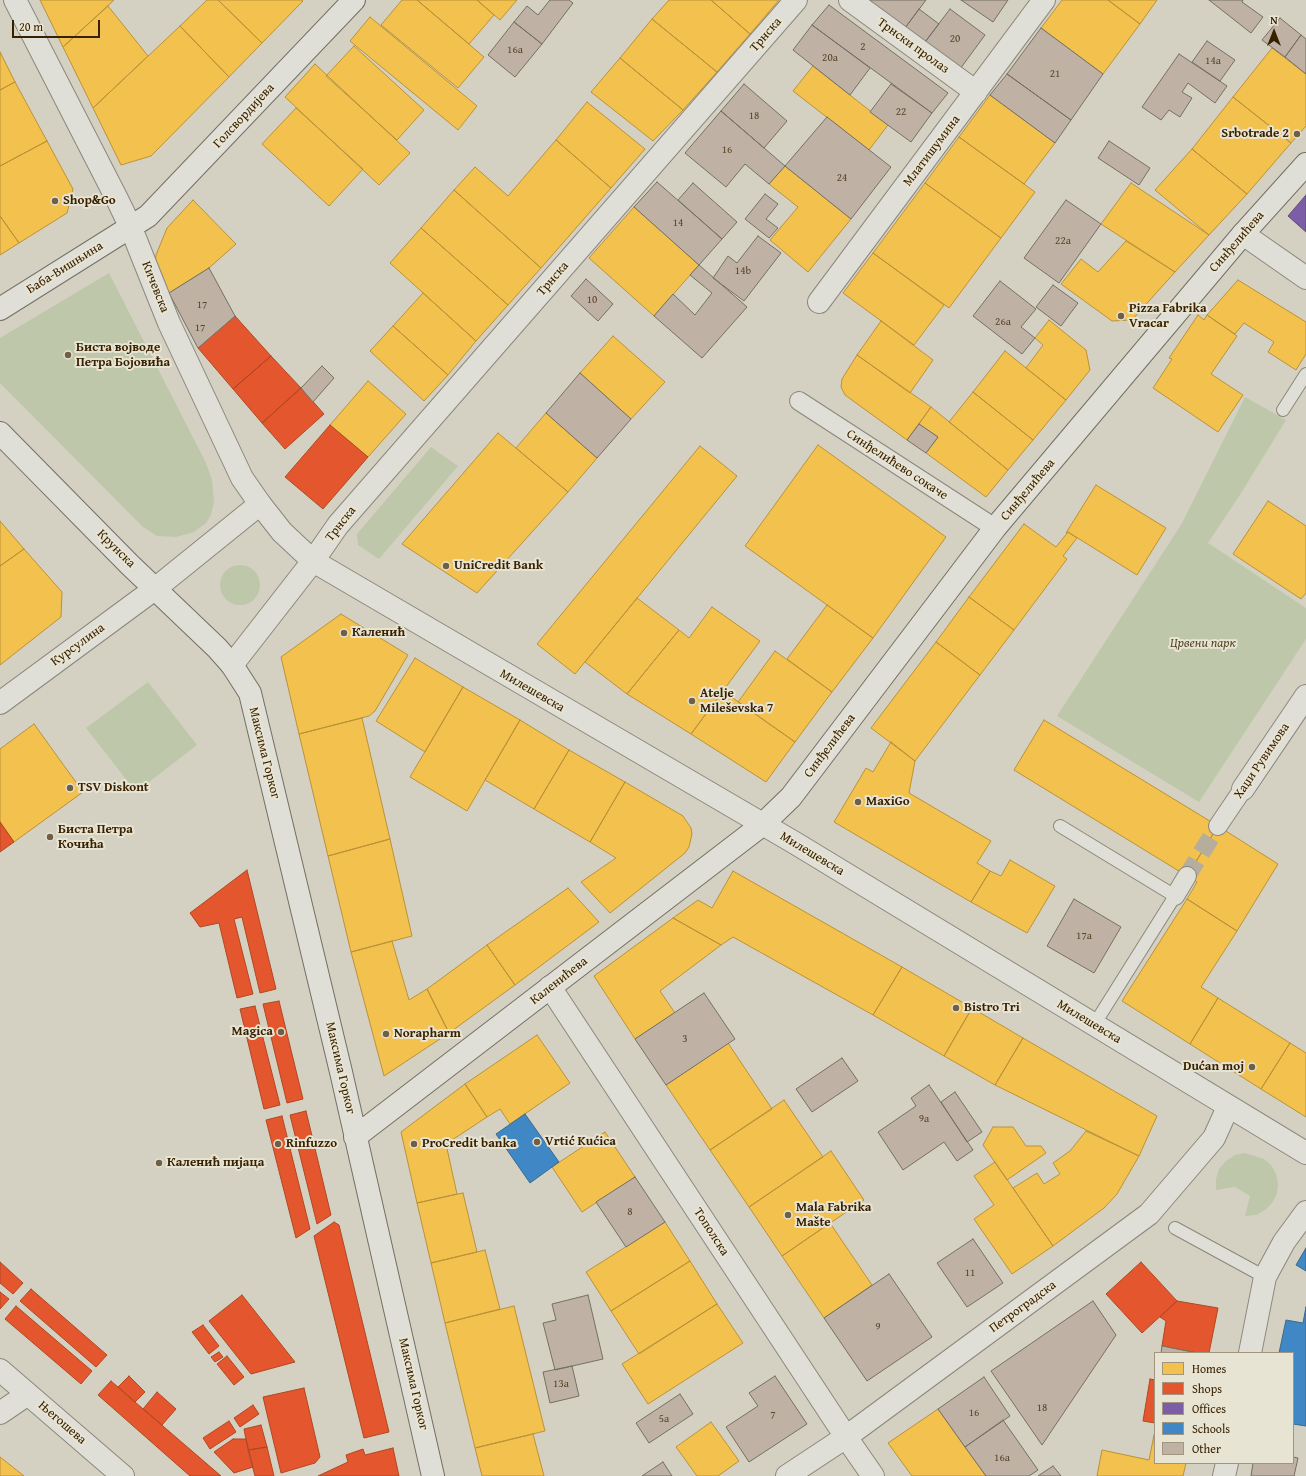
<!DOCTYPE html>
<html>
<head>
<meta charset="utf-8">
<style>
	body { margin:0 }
	#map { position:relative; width:1306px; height:1476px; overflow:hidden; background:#d4d1c3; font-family:"Gentium Book Plus",serif }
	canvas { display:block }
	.legend { position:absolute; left:1154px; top:1352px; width:140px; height:112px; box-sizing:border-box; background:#e8e4d3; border:1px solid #a2967f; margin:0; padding:5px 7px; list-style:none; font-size:12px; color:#382101 }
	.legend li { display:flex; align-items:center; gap:8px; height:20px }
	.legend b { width:20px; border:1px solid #a2967f }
	.north { position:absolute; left:1254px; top:12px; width:40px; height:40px; -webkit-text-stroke:3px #e8e4d3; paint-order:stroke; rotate:0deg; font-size:11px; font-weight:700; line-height:16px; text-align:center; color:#382101 }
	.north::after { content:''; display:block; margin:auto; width:14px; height:18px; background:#382101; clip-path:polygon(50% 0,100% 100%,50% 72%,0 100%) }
	.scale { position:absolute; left:12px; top:20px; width:88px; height:18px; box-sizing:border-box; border:2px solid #382101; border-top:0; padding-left:5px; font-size:12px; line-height:14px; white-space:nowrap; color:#382101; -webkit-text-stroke:3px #e8e4d3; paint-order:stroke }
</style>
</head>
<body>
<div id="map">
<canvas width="1306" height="1476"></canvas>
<ul class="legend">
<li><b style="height:11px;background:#f2c14e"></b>Homes</li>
<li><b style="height:11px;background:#e4572e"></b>Shops</li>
<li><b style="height:11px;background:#7b5ea7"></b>Offices</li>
<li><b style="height:11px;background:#3f88c5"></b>Schools</li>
<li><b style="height:11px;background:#bfb2a5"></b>Other</li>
</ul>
<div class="north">N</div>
<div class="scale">20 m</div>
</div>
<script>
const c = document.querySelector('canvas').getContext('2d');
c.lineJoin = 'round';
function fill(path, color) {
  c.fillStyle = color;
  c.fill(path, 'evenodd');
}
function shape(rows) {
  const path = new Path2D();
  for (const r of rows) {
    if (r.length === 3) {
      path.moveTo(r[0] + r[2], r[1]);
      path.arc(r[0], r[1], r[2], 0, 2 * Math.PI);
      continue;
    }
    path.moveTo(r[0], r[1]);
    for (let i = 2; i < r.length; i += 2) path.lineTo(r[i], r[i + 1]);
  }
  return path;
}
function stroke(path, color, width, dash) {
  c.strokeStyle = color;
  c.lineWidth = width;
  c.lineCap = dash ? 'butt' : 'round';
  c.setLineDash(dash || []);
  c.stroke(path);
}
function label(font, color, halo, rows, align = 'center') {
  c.font = font + ' "Gentium Book Plus",serif';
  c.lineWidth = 4;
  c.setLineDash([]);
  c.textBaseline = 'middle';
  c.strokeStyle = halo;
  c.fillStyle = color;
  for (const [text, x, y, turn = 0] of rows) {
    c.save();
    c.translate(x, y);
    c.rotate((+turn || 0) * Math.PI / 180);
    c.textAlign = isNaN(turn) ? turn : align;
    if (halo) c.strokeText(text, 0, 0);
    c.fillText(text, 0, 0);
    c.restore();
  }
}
const green = shape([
	[109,273,206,463,212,480,214,502,211,515,206,523,194,532,176,537,157,536,143,527,0,383,0,338],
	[1245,397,1286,420,1243,490,1208,543,1306,608,1306,639,1199,802,1057,716,1181,525],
	[431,447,458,466,379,559,358,545,357,534],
	[240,585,20],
	[148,682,197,745,136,792,86,728],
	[1245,1153,1264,1159,1271,1165,1276,1174,1278,1184,1277,1194,1272,1203,1265,1210,1256,1215,1245,1216,1250,1196,1235,1187,1216,1190,1216,1179,1219,1169,1226,1161,1235,1155]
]);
const homes = shape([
	[40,0,114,0,63,47,40,0],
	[207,0,218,0,262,43,229,77,180,26,207,0],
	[218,0,302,0,303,1,262,43,218,0],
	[402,0,417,0,484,57,458,88,381,25,402,0],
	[417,0,477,0,494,15,469,44,417,0],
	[477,0,517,0,500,20,477,0],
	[669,0,711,0,750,34,717,72,652,19,669,0],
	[711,0,779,0,750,34,711,0],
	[1062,0,1108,0,1140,24,1103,74,1041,28,1062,0],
	[1108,0,1157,0,1140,24,1108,0],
	[108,6,148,56,93,108,63,47,108,6],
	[370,17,477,106,458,130,350,41,370,17],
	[652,19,717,72,683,110,620,58,652,19],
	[180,26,229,77,151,156,121,165,93,108,180,26],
	[354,46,424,110,397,140,326,76,354,46],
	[1272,48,1306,74,1306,126,1291,143,1233,97,1272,48],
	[0,52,15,82,0,90,0,52],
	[620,58,683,110,653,141,591,92,620,58],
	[315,64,410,153,379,185,285,97,315,64],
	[813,66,888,125,869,150,793,91,813,66],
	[15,82,47,141,0,166,0,90,15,82],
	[990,95,1055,143,1024,184,959,137,990,95],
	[1233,97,1291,143,1247,194,1192,149,1233,97],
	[587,102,645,149,611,188,556,140,587,102],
	[296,108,363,169,329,206,262,144,296,108],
	[959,137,1035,192,1001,238,925,183,959,137],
	[556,140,611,188,541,268,454,190,475,167,508,196,556,140],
	[47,141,73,189,67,213,19,243,0,216,0,166,47,141],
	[1192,149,1247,194,1209,235,1155,190,1192,149],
	[785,166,851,219,808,272,770,240,798,207,769,184,785,166],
	[925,183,1001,238,949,308,873,253,925,183],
	[1131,183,1209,235,1175,272,1101,224,1131,183],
	[454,190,541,268,508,305,421,228,454,190],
	[193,200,236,244,209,268,169,293,155,266,156,255,167,228,193,200],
	[634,207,699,265,654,316,589,258,634,207],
	[0,216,19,243,0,255,0,216],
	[421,228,508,305,476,341,390,263,421,228],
	[1126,241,1175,272,1132,320,1112,321,1061,284,1081,259,1098,272,1126,241],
	[873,253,944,305,914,345,843,293,873,253],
	[1238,280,1306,322,1306,354,1296,370,1268,352,1274,342,1244,323,1235,334,1207,315,1238,280],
	[423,293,476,341,448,375,393,326,423,293],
	[1198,315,1204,320,1207,315,1237,336,1211,374,1243,395,1218,432,1153,388,1172,359,1169,358,1198,315],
	[1049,320,1086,350,1090,370,1066,400,1026,368,1043,345,1035,338,1049,320],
	[881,321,933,360,910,393,857,355,881,321],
	[393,326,448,375,424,401,370,351,393,326],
	[613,336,665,382,631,419,580,373,613,336],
	[1005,351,1066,400,1033,440,973,392,1005,351],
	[857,355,931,407,907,440,845,395,841,387,842,379,857,355],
	[368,381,406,414,368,457,330,425,368,381],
	[973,392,1033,440,1008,470,949,422,973,392],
	[931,407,1008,470,986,497,926,453,938,437,919,424,931,407],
	[546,413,597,458,568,492,516,448,546,413],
	[498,433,568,492,477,593,402,544,498,433],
	[818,445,946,537,873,638,745,546,818,445],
	[700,446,737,476,575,674,537,644,700,446],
	[1096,485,1166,528,1137,575,1068,532,1066,533,1096,485],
	[1268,501,1306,526,1306,593,1301,599,1233,554,1268,501],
	[0,521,24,549,0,566,0,521],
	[1024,524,1056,547,1068,532,1077,538,1063,556,1067,559,1014,630,969,597,1024,524],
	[24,549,62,592,61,617,0,665,0,566,24,549],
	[969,597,1014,630,980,675,936,642,969,597],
	[637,598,679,630,627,694,585,662,637,598],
	[827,605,873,638,832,692,787,659,827,605],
	[712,607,760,641,691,734,627,694,679,630,689,638,712,607],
	[341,614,408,655,375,711,369,716,299,734,281,657,341,614],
	[936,642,980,675,915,761,871,728,936,642],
	[775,651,832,692,795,742,738,702,775,651],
	[415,658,463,687,425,752,376,721,415,658],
	[463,687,520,720,467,811,410,777,463,687],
	[723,691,795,742,766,782,691,734,723,691],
	[362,718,390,839,328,856,299,734,362,718],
	[520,720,569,750,534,809,485,780,520,720],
	[1044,720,1218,826,1187,876,1014,770,1044,720],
	[34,724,83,792,14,842,0,822,0,749,34,724],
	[891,742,915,761,909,793,991,841,977,863,990,871,971,902,834,822,866,768,873,772,891,742],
	[569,750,625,782,590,842,534,809,569,750],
	[625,782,683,816,691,828,692,834,689,847,685,853,610,913,581,882,616,858,590,842,625,782],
	[1218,826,1278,864,1237,931,1187,899,1197,882,1187,876,1218,826],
	[390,839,412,936,351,952,328,856,390,839],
	[1010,860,1055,886,1027,933,971,902,990,871,1001,876,1010,860],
	[733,871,902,967,873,1015,733,937,721,945,673,918,698,900,712,908,733,871],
	[568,888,599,922,515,985,487,945,568,888],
	[1187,899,1237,931,1201,987,1218,998,1190,1044,1122,1001,1187,899],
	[673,918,721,945,660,991,675,1013,635,1039,594,976,673,918],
	[392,941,409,1000,427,989,449,1033,384,1076,351,952,392,941],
	[487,945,515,985,449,1033,427,989,487,945],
	[902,967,972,1008,944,1056,873,1015,902,967],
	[1218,998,1290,1043,1261,1089,1190,1044,1218,998],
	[972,1008,1023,1038,995,1085,944,1056,972,1008],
	[537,1035,570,1083,510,1124,500,1109,487,1117,465,1084,537,1035],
	[1023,1038,1157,1116,1139,1156,995,1085,1023,1038],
	[728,1043,772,1109,710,1150,666,1085,728,1043],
	[1290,1043,1306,1053,1306,1117,1261,1089,1290,1043],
	[465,1084,487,1117,446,1144,457,1194,417,1203,401,1132,465,1084],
	[784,1100,823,1157,749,1207,710,1150,784,1100],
	[993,1127,1013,1127,1026,1146,1041,1146,1046,1153,1007,1180,983,1145,993,1127],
	[1086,1131,1139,1156,1117,1194,1104,1208,1053,1246,1013,1188,1037,1173,1044,1184,1060,1174,1053,1163,1070,1151,1086,1131],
	[605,1132,635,1177,582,1212,552,1167,605,1132],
	[831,1151,864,1200,782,1256,749,1207,831,1151],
	[995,1162,1053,1246,1012,1274,974,1219,994,1205,974,1176,995,1162],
	[463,1193,477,1252,431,1263,417,1203,463,1193],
	[665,1222,690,1261,611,1311,586,1272,665,1222],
	[830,1223,872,1285,824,1318,782,1256,830,1223],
	[485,1250,500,1309,445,1323,431,1263,485,1250],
	[690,1261,717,1304,639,1354,611,1311,690,1261],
	[717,1304,743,1343,648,1404,622,1364,717,1304],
	[514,1306,545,1431,475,1448,445,1323,514,1306],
	[938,1409,965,1447,986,1476,912,1476,888,1443,938,1409],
	[711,1422,739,1461,718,1476,697,1476,676,1447,711,1422],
	[533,1434,544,1476,482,1476,475,1448,533,1434],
	[1154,1435,1155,1463,1186,1463,1183,1476,1097,1476,1102,1450,1149,1460,1154,1435],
	[0,1457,24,1476,0,1476,0,1457]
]);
const shops = shape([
	[235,316,271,356,233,389,198,348,235,316],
	[271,356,301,388,262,423,233,389,271,356],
	[301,388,324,414,285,449,262,423,301,388],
	[330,425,368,457,323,509,285,477,330,425],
	[0,822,14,842,0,852,0,822],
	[247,870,276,989,260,993,242,917,234,919,253,994,237,998,219,923,200,927,190,913,247,870],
	[279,1001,303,1099,287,1103,263,1004,279,1001],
	[255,1006,280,1105,264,1109,240,1009,255,1006],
	[306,1111,331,1215,317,1224,290,1115,306,1111],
	[282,1116,310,1229,296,1238,266,1120,282,1116],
	[334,1222,339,1225,389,1432,364,1438,314,1236,334,1222],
	[0,1262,23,1283,13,1294,0,1283,0,1262],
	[1141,1262,1177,1301,1142,1333,1106,1294,1141,1262],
	[31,1289,107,1355,96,1367,20,1301,31,1289],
	[0,1292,9,1299,0,1309,0,1292],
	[242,1295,295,1362,251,1374,209,1321,242,1295],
	[1177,1301,1218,1308,1209,1353,1197,1353,1162,1346,1166,1321,1160,1317,1177,1301],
	[16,1306,92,1371,81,1384,5,1319,16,1306],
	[203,1325,219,1346,209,1354,192,1332,203,1325],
	[219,1352,223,1357,215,1362,211,1357,219,1352],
	[227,1356,244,1377,234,1385,217,1364,227,1356],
	[129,1376,145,1392,135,1402,118,1387,129,1376],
	[1150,1379,1155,1380,1155,1423,1143,1421,1150,1379],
	[111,1381,135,1402,221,1476,190,1476,98,1395,111,1381],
	[304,1388,320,1457,315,1463,281,1473,263,1397,304,1388],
	[157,1392,176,1409,162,1425,143,1409,157,1392],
	[253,1405,259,1414,240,1427,234,1418,253,1405],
	[229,1421,236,1432,210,1449,203,1438,229,1421],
	[261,1425,267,1447,248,1450,244,1429,261,1425],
	[233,1439,246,1439,253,1467,234,1473,214,1452,233,1439],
	[267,1447,274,1476,255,1476,248,1450,267,1447],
	[393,1448,399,1476,318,1476,348,1462,346,1455,363,1449,365,1455,393,1448]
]);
const offices = shape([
	[1306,195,1306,232,1288,216,1306,195]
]);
const schools = shape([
	[525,1114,559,1162,530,1183,496,1134,525,1114],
	[1306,1248,1306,1271,1296,1265,1306,1248],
	[1306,1307,1306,1426,1293,1424,1293,1353,1279,1353,1286,1320,1303,1323,1306,1307]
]);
const building = shape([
	[550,0,569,0,573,3,542,44,514,22,527,6,538,15,550,0],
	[867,0,926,0,905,28,867,0],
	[961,0,1008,0,993,22,961,0],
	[1209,0,1243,0,1242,2,1263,17,1251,33,1209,0],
	[829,5,948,93,932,113,812,25,829,5],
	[919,9,939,24,925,42,905,28,919,9],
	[950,9,985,35,960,69,925,42,950,9],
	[1280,18,1301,35,1285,57,1262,40,1280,18],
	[514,22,542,44,515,77,488,55,514,22],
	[812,25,870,68,850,95,793,50,812,25],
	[1041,28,1103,74,1071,120,1007,74,1041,28],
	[1301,35,1306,39,1306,74,1285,57,1301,35],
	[1207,41,1235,60,1220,81,1192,62,1207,41],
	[1179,54,1227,86,1215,103,1188,83,1182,92,1192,98,1180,117,1169,110,1161,120,1142,107,1179,54],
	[1007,74,1071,120,1055,143,990,95,1007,74],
	[744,84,787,121,764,148,721,111,744,84],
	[891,84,932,113,911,142,870,112,891,84],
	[721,111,785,166,769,184,745,164,726,187,685,153,721,111],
	[827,117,891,167,851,219,785,166,827,117],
	[1109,141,1150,168,1139,185,1098,158,1109,141],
	[657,182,722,239,699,265,634,207,657,182],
	[693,183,737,222,722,239,678,200,693,183],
	[765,194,778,204,766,219,778,228,769,238,745,219,765,194],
	[1066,200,1101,224,1059,283,1024,258,1066,200],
	[758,236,781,253,744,301,713,278,728,256,737,263,758,236],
	[699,265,747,307,702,358,654,316,673,294,695,315,712,293,690,275,699,265],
	[209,268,235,316,198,348,169,293,209,268],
	[586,279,613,304,598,321,571,296,586,279],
	[1000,281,1036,309,1021,327,1035,338,1022,354,973,316,1000,281],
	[1053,285,1078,303,1061,326,1036,307,1053,285],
	[322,366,334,378,313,402,301,388,322,366],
	[580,373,631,419,597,458,546,413,580,373],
	[919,424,938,437,926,453,907,440,919,424],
	[1074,899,1121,927,1094,973,1047,946,1074,899],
	[704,993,735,1039,666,1085,635,1039,704,993],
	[842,1058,858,1081,812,1112,796,1089,842,1058],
	[929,1085,973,1150,957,1161,944,1142,903,1170,878,1132,916,1106,911,1098,929,1085],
	[955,1092,982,1132,967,1142,941,1102,955,1092],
	[635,1177,665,1222,626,1247,596,1202,635,1177],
	[973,1239,1003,1283,967,1307,937,1263,973,1239],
	[889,1274,932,1337,867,1381,824,1318,889,1274],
	[588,1295,603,1359,555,1370,543,1323,556,1320,552,1304,588,1295],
	[1093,1301,1116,1335,1042,1445,991,1371,1093,1301],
	[1162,1346,1197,1353,1161,1353,1162,1346],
	[572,1366,579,1396,550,1403,543,1372,572,1366],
	[775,1376,807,1424,749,1462,726,1427,758,1406,749,1393,775,1376],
	[984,1377,1010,1416,965,1447,938,1409,984,1377],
	[680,1394,693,1414,649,1443,636,1423,680,1394],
	[1003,1420,1038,1470,1029,1476,986,1476,965,1447,1003,1420],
	[1293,1457,1298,1458,1294,1476,1251,1476,1253,1463,1293,1463,1293,1457],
	[663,1462,672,1476,642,1476,663,1462],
	[1053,1466,1061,1476,1038,1476,1053,1466]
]);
const pedestrianTunnel = shape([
	[1187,876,1218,826]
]);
const service = shape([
	[1283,410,1306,374],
	[1060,826,1175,896,1094,1025],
	[1175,1228,1265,1277]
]);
const pedestrian = shape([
	[799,401,995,528],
	[1218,826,1243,789],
	[1175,896,1187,876]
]);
const minor = shape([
	[15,0,117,199,131,228,169,323,242,478,260,504],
	[850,0,976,92],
	[1243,234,1306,278],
	[819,302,1044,0],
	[313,561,338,525,796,0],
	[1243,789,1306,696],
	[550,987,846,1437,873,1476],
	[1250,1353,1265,1277,1284,1242,1306,1212],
	[0,1370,123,1476],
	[0,1413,28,1394],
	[787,1476,846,1437,1149,1214,1214,1138,1228,1107],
	[1224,1476,1227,1463]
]);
const tertiary = shape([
	[232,665,313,561],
	[0,703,156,588,260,504,282,532,313,561,795,843,1306,1153]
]);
const secondary = shape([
	[0,309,148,216,354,0],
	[0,433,130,565,217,648,232,665,250,693,341,1072,433,1476],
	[355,1137,762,825,791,797,995,528,1243,234,1306,164]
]);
const markers = [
	[1297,134,4,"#6f5f45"],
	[55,201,4,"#6f5f45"],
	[1121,316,4,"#6f5f45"],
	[68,355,4,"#6f5f45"],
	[446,566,4,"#6f5f45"],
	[344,633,4,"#6f5f45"],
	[692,701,4,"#6f5f45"],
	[70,788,4,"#6f5f45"],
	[858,802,4,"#6f5f45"],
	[50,837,4,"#6f5f45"],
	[956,1008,4,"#6f5f45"],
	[281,1032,4,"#6f5f45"],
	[386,1034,4,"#6f5f45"],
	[1252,1067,4,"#6f5f45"],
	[537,1142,4,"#6f5f45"],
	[278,1144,4,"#6f5f45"],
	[414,1144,4,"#6f5f45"],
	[159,1163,4,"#6f5f45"],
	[788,1215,4,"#6f5f45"]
];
const numberNames = [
	["20",955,39],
	["2",863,47],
	["16a",515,50],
	["20a",830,58],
	["14a",1213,61],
	["21",1055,74],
	["22",901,112],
	["18",754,116],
	["16",727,150],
	["24",842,178],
	["14",678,223],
	["22a",1063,241],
	["14b",743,271],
	["10",592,300],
	["17",202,305],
	["26a",1003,322],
	["17",200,328],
	["17a",1084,936],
	["3",685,1039],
	["9a",924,1119],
	["8",630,1212],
	["11",970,1273],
	["9",878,1327],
	["13a",561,1384],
	["18",1042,1408],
	["16",974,1413],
	["7",773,1415],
	["5a",664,1419],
	["16a",1002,1458]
];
const streetNames = [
	["Трнска",766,35,-49],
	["Трнски пролаз",913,46,36],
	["Голсвордијева",244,116,-47],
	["Млатишумина",932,151,-53],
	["Синђелићева",1237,242,-49],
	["Баба-Вишњина",65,268,-32],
	["Трнска",553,279,-49],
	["Кичевска",155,287,68],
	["Синђелићево сокаче",897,465,33],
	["Синђелићева",1028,490,-50],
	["Трнска",341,524,-52],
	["Крунска",116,549,45],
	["Курсулина",78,645,-36],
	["Милешевска",532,691,30],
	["Синђелићева",830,746,-53],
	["Максима Горког",264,753,76],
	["Хаџи Рувимова",1262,761,-56],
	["Милешевска",812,854,31],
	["Каленићева",559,981,-38],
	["Милешевска",1089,1022,31],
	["Максима Горког",340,1068,77],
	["Тополска",711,1232,57],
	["Петроградска",1023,1307,-36],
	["Максима Горког",413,1384,77],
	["Његошева",62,1423,41]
];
const poiNames = [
	["Srbotrade 2",1289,134,"right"],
	["Shop&Go",63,201],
	["Pizza Fabrika",1129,309],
	["Vracar",1129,324],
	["Биста војводе",76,348],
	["Петра Бојовића",76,363],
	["UniCredit Bank",454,566],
	["Каленић",352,633],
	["Atelje",700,694],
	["Mileševska 7",700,709],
	["TSV Diskont",78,788],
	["MaxiGo",866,802],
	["Биста Петра",58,830],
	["Кочића",58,845],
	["Bistro Tri",964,1008],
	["Magica",273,1032,"right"],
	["Norapharm",394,1034],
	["Dućan moj",1244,1067,"right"],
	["Vrtić Kućica",545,1142],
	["Rinfuzzo",286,1144],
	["ProCredit banka",422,1144],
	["Каленић пијаца",167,1163],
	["Mala Fabrika",796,1208],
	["Mašte",796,1223]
];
const parkNames = [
	["Црвени парк",1203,644]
];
fill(green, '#bec7a9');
fill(homes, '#f2c14e');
stroke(homes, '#ba9137', 1);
fill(shops, '#e4572e');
stroke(shops, '#b04720', 1);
fill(offices, '#7b5ea7');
stroke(offices, '#674c75', 1);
fill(schools, '#3f88c5');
stroke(schools, '#3d698a', 1);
fill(building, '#bfb2a5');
stroke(building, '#746f62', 1);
stroke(pedestrianTunnel, '#b5ae9c', 18, [18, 9]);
stroke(service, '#8c877b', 14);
stroke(pedestrian, '#8c877b', 20);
stroke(minor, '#8c877b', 24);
stroke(tertiary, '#8c877b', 24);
stroke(secondary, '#746f62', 24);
stroke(service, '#dfded7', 12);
stroke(pedestrian, '#dfded7', 18);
stroke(minor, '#dfded7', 22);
stroke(tertiary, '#dfded7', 22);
stroke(secondary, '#dfded7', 22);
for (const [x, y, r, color] of markers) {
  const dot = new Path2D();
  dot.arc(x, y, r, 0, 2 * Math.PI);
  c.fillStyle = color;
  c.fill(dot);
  stroke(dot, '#e8e4d3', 1.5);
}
label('11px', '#5a452a', null, numberNames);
label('13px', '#382101', '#e8e4d3', streetNames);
label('bold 13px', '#382101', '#e8e4d3', poiNames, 'left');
label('italic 13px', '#554826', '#e8e4d3', parkNames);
</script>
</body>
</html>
